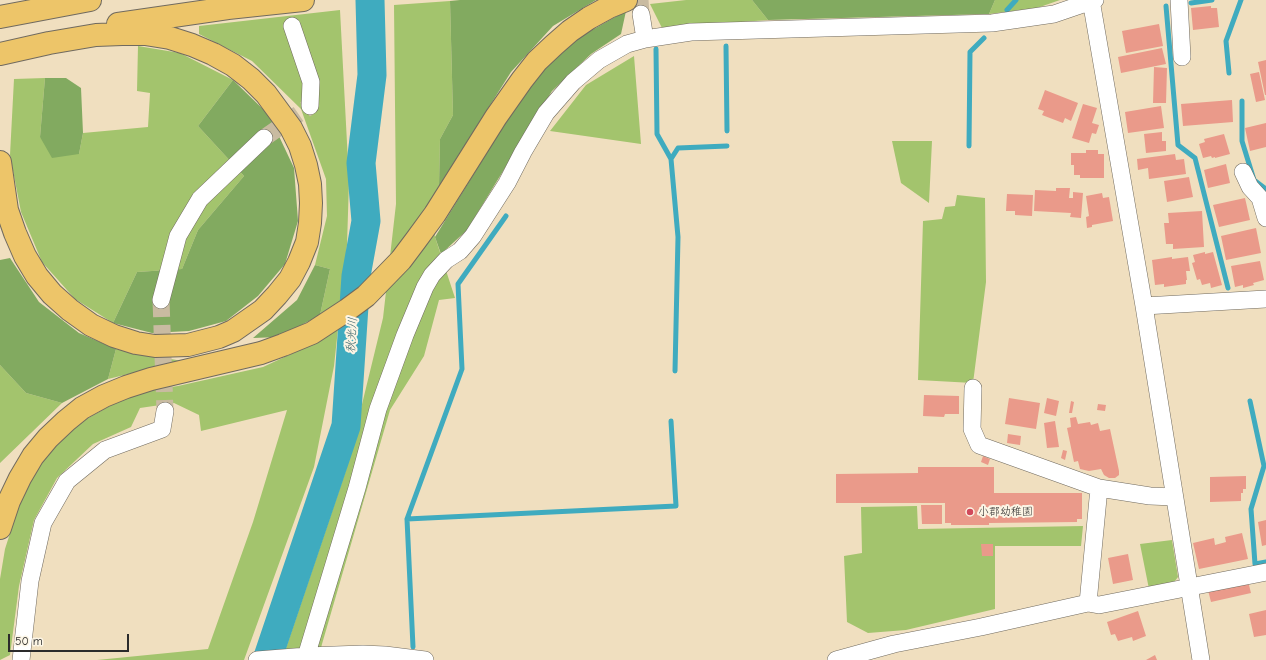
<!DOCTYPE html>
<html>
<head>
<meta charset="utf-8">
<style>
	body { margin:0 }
	#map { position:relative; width:1266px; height:660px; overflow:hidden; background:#f0dfbf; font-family:"Comic Neue",sans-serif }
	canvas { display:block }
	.scale { position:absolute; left:8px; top:634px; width:121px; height:18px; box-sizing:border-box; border:2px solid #2b2b2b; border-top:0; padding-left:5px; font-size:12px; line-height:14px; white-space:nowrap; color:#2b2b2b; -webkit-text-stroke:3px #fcf5e5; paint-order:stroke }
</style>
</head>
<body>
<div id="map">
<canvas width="1266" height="660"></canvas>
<div class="scale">50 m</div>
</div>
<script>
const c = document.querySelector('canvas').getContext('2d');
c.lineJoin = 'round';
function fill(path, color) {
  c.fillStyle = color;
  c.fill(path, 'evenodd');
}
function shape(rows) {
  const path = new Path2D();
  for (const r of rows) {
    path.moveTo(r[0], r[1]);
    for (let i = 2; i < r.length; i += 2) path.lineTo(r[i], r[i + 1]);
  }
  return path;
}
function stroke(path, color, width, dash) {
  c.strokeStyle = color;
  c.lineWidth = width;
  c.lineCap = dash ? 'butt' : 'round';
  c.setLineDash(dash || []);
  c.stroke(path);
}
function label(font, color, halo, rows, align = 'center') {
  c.font = font + ' "Comic Neue","Klee One",sans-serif';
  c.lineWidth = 4;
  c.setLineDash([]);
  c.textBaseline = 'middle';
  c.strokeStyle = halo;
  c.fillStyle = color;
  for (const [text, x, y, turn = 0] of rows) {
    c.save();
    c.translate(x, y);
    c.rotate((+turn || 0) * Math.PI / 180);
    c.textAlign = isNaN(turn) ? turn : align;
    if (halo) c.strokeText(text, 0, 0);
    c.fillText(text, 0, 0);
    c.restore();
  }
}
const green = shape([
	[686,0,752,0,768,20,662,28,650,4],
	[995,0,1060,0,1037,8,989,14],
	[450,1,453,115,440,139,439,186,429,204,435,237,455,298,439,300,424,356,390,410,322,644,318,660,282,660,346,470,383,318,396,204,394,5],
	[340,10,349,181,347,245,334,366,314,467,244,660,97,660,208,649,253,522,287,410,201,431,199,415,174,403,140,408,131,427,93,444,57,478,34,520,19,586,10,655,0,660,0,579,5,549,20,502,45,455,83,421,133,393,178,386,263,367,304,348,321,339,320,315,330,269,315,265,327,216,326,179,301,109,252,61,199,34,199,26],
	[138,46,180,53,233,80,198,126,244,176,198,230,182,269,137,272,113,323,75,299,42,262,21,212,10,155,14,79,45,78,40,137,79,154,83,133,148,127,150,93,137,91],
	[634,56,641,144,550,131,586,85],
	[892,141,932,141,929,203,901,183],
	[957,195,985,198,986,282,973,383,918,380,923,221,942,219,945,207,955,206],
	[116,349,182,361,108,379],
	[0,365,26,393,62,403,0,463],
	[917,506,918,529,1083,526,1081,546,995,546,995,609,906,630,868,633,847,622,844,556,862,553,861,507],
	[1172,540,1178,577,1171,586,1149,589,1140,544]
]);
const forest = shape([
	[460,0,596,0,553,26,511,72,439,186,440,139,453,115,450,1],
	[752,0,995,0,989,14,768,20],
	[626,11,621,34,591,54,552,91,467,230,441,254,435,237,528,86,569,43],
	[45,78,66,78,81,88,83,133,79,154,52,158,40,137],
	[233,80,269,115,294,168,298,221,285,264,258,296,226,321,189,331,152,333,113,323,137,272,182,269,198,230,244,176,198,126],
	[10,258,39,302,79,333,116,349,108,379,62,403,26,393,0,365,0,260],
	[315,265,330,269,320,315,279,337,253,338,297,300]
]);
const stream = shape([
	[1191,3,1212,0],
	[1166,6,1178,145,1195,158,1228,288],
	[1007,10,1016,0],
	[726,46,727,131],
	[656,49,657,134,671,159,678,237,675,371],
	[1229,73,1226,41,1241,0],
	[1242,101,1242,141,1254,180,1266,189],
	[969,146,970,52,984,38],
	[671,159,678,148,727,146],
	[1250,401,1264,466,1251,509,1255,564,1266,562],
	[407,519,462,369,458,284,506,216],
	[413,647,407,519,676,506,671,421]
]);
const river = shape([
	[267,660,346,426,356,276,366,221,361,163,372,75,370,0]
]);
const building = shape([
	[1211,6,1211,8,1217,8,1219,27,1193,30,1191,8],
	[1159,24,1163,46,1126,53,1122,31],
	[1162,48,1166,64,1121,73,1118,57],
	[1266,60,1266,95,1265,95,1258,62],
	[1154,67,1167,68,1166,103,1153,103],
	[1259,72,1265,100,1256,102,1250,74],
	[1045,90,1078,103,1071,121,1065,118,1063,123,1042,115,1044,111,1038,109],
	[1232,100,1233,122,1183,126,1181,104],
	[1083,104,1097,108,1092,123,1099,125,1096,134,1092,133,1089,143,1072,138],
	[1161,106,1164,128,1128,133,1125,112],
	[1266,123,1266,147,1250,151,1245,128],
	[1162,132,1162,141,1166,141,1166,151,1146,153,1144,134],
	[1224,134,1230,154,1215,158,1215,157,1212,158,1211,156,1203,158,1199,144,1205,142,1204,139],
	[1086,150,1098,150,1098,154,1104,154,1104,178,1080,178,1080,175,1074,175,1074,165,1071,165,1071,153,1086,153],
	[1175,154,1176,160,1184,159,1186,174,1149,179,1148,168,1138,170,1137,159],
	[1226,164,1230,183,1208,188,1204,170],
	[1189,177,1193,197,1167,202,1164,181],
	[1056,188,1070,188,1069,198,1073,198,1073,192,1083,193,1081,218,1070,217,1071,213,1034,211,1035,190,1056,191],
	[1102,193,1103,198,1109,197,1113,221,1092,225,1092,227,1087,228,1086,217,1089,216,1086,196],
	[1007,194,1033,195,1032,216,1015,215,1015,211,1006,211],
	[1245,198,1250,220,1219,227,1213,205],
	[1202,211,1204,247,1173,249,1173,244,1166,244,1164,223,1169,223,1168,213],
	[1256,228,1261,253,1226,260,1221,236],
	[1205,252,1205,254,1213,252,1222,285,1211,288,1210,283,1202,285,1200,279,1197,280,1192,263,1195,262,1193,255],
	[1172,257,1172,259,1188,257,1190,271,1186,271,1187,280,1186,280,1186,284,1164,287,1164,284,1155,285,1152,260],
	[1260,261,1264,280,1253,283,1254,285,1243,288,1243,285,1235,287,1231,266],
	[924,395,959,396,959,414,945,414,944,417,923,416],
	[1009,398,1040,403,1036,429,1005,424],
	[1047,398,1059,401,1056,416,1044,413],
	[1071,401,1074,402,1072,413,1069,413],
	[1098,404,1106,405,1105,411,1097,410],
	[1076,417,1078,424,1090,422,1091,425,1098,423,1100,431,1110,429,1119,471,1119,475,1115,478,1109,478,1104,475,1101,469,1089,471,1080,469,1078,461,1074,462,1067,428,1071,427,1070,418],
	[1055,421,1059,447,1047,448,1044,423],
	[1008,434,1021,436,1020,445,1007,443],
	[1063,450,1067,451,1065,460,1061,458],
	[983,456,990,459,988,465,981,462],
	[918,467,994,467,994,493,1082,493,1082,519,1077,519,1077,522,989,523,989,525,951,525,951,523,945,523,945,503,836,503,836,474,918,473],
	[1246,476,1246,489,1243,489,1243,493,1241,493,1241,501,1210,502,1210,477],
	[921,505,942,505,942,524,922,524],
	[1266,520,1266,545,1262,546,1258,522],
	[1242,533,1248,559,1199,569,1193,543,1214,538,1215,545,1226,542,1225,537],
	[981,544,993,544,993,556,982,556],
	[1128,554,1133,580,1113,584,1108,558],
	[1248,581,1251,593,1211,602,1208,590],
	[1266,610,1266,635,1254,637,1249,614],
	[1138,611,1146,636,1133,641,1132,637,1118,641,1115,634,1111,635,1107,622],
	[1155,655,1157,660,1146,660]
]);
const minorTunnel = shape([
	[640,0,641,14],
	[264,138,310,106],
	[161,300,165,411]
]);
const minor = shape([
	[1091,0,1144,306,1201,660],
	[1179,0,1182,57],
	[641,14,645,39],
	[292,26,311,82,310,106],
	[1243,172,1250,187,1260,198,1266,218],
	[161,300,178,236,200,199,264,138],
	[1144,306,1266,299],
	[973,388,972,429,979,445,1099,488],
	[1088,603,1099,605,1266,572],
	[21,660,30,581,43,523,67,481,105,450,162,429,165,411],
	[257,660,307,656,363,654,385,655,425,660],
	[305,660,357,488,378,409,405,335,425,287,432,275,446,260,460,251,473,236,507,183,523,152,546,113,573,82,599,60,627,44,645,39,691,32,992,23,1054,14,1095,0],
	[836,660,894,644,981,627,1088,603,1099,488,1150,496,1174,497]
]);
const highway = shape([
	[0,17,90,0],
	[118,24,228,8,303,0],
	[0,54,49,43,96,35,122,34,145,34,170,38,192,45,213,54,233,65,251,79,266,94,291,128,300,146,306,165,310,184,311,203,310,223,307,242,299,262,290,279,277,295,263,310,233,331,219,337,188,345,155,346,136,343,114,336,91,325,70,310,52,294,37,276,25,256,15,233,7,210,0,162],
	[0,528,9,501,20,478,33,456,48,438,66,421,82,408,104,396,126,387,151,379,261,353,283,345,312,333,347,310,366,296,401,260,416,240,435,214,496,117,522,80,537,61,554,45,570,31,589,18,609,7,626,0]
]);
const markers = [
	[970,512,4,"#d1495b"]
];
const poiNames = [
	["小郡幼稚園",978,512]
];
const waterNames = [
	["秋光川",352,335,-86]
];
fill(green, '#a3c46d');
fill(forest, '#82aa60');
stroke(stream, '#3fabbf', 5);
stroke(river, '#3fabbf', 29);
fill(building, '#ea9a8a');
stroke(minorTunnel, '#c9bba1', 17, [17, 8]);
stroke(minor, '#706a5f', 18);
stroke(highway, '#706a5f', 24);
stroke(minor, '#fff', 17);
stroke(highway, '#edc569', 22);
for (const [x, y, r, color] of markers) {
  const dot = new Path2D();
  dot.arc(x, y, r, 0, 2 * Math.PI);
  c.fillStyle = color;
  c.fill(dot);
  stroke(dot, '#fcf5e5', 1.5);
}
label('11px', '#2b2b2b', '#fcf5e5', poiNames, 'left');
label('italic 12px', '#335e66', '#fcf5e5', waterNames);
</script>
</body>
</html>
